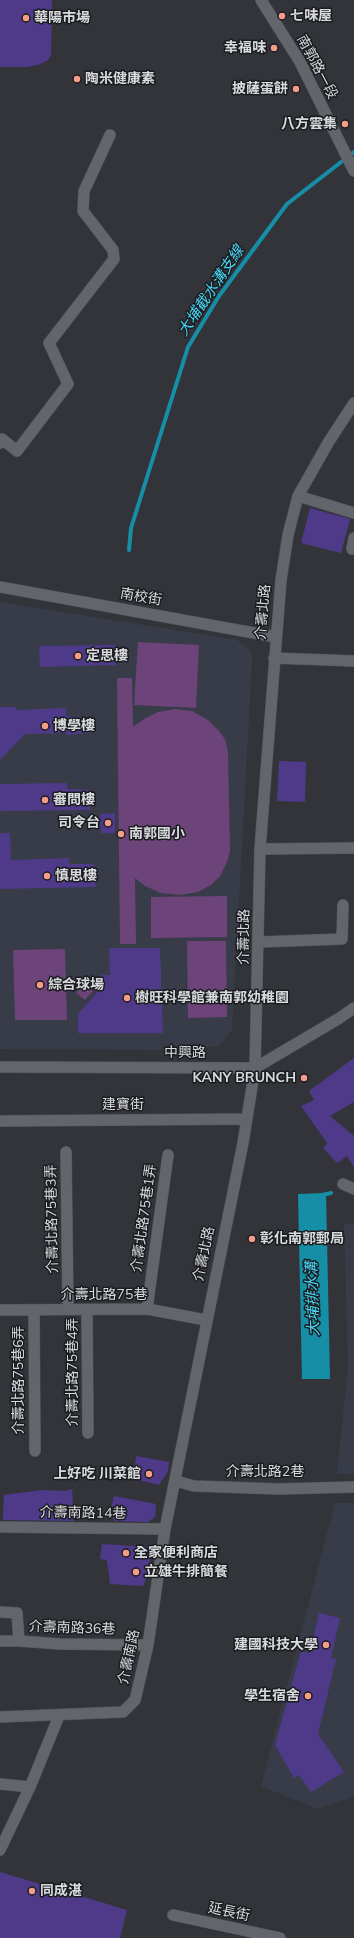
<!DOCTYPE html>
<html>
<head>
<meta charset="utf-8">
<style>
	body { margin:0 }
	canvas { display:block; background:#32343a }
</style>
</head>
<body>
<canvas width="354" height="1938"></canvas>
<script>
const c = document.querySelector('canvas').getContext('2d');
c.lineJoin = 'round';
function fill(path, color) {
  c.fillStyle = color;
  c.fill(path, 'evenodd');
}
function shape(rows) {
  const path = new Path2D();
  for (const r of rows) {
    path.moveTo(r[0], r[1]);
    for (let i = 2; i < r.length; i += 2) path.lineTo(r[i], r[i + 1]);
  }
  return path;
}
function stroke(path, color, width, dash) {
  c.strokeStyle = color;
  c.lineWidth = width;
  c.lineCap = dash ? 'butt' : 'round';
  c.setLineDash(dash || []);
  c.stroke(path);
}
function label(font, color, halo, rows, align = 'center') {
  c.font = font + ' Mulish,"Noto Sans TC",sans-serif';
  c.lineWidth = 3;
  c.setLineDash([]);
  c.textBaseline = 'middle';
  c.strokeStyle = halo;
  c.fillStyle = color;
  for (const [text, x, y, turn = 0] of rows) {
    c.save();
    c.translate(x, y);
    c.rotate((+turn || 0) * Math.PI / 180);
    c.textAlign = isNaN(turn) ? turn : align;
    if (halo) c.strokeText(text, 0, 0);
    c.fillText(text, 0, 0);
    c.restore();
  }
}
const built = shape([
	[0,602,237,640,250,650,252,660,233,1009,232,1030,219,1046,182,1050,0,1049],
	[354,1223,354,1474,337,1474,348,1367,344,1224],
	[335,1503,354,1503,354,1797,318,1809,261,1786]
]);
const green = shape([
	[138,642,199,645,196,708,134,705],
	[117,678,132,678,133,727,144,719,158,712,175,709,192,711,208,720,218,730,225,739,228,752,230,851,227,862,220,876,211,885,198,892,180,895,161,893,145,886,135,878,136,944,120,944],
	[227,896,227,937,151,938,151,897],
	[187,941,226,941,227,1017,188,1018],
	[65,949,67,1020,15,1020,13,950],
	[84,984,93,991,85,1000,76,993]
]);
const water = shape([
	[326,1193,330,1379,302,1379,298,1194]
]);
const stream = shape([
	[129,550,131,528,188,347,219,296,287,204,354,152],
	[322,1195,331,1193]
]);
const building = shape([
	[0,0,52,0,51,55,48,60,38,65,27,67,0,67],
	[310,508,350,519,341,553,301,543],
	[116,645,116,665,40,667,39,646],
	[0,707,16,707,16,710,66,708,66,716,89,718,89,733,66,735,66,733,25,734,0,760],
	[279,761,306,762,305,802,277,801],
	[67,783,67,789,90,790,90,810,0,811,0,784],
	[115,813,115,833,101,833,100,814],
	[0,833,10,833,11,860,69,858,69,864,94,864,96,887,0,889],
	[109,948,160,948,163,1033,78,1033,78,1014,102,987,101,975,110,975],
	[354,1058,354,1102,330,1116,354,1136,354,1167,347,1156,337,1163,323,1148,327,1143,301,1106,314,1100,309,1091],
	[136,1456,169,1462,168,1471,159,1485,131,1478,135,1467],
	[72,1489,74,1521,3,1520,4,1495,42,1490,65,1491],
	[114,1496,156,1504,155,1517,148,1522,114,1521,111,1508],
	[102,1544,150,1547,150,1569,143,1586,110,1584,107,1560,100,1559],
	[319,1613,340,1618,331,1658,336,1659,318,1734,344,1772,311,1792,299,1775,294,1778,275,1745,301,1651,310,1653],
	[0,1872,127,1910,120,1938,0,1938]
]);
const minor = shape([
	[261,0,300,62,354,171],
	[0,443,2,439,17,451,68,384,49,343,114,259,113,250,83,211,84,191,110,135],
	[298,496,354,513],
	[352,549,354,538],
	[0,587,276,637],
	[274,658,354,661],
	[260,849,354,848],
	[259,942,342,939,343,905],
	[0,1067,255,1068,338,1019,354,1008],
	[0,1121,246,1119],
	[66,1152,68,1309],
	[343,1184,354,1189],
	[147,1309,168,1155],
	[0,1310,147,1309,206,1320],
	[34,1310,35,1451],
	[87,1310,88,1433],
	[176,1481,194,1486,278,1489,354,1487],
	[0,1527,165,1529],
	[0,1612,17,1613,19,1641],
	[0,1641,19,1641,60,1644,148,1645],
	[0,1717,123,1712,135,1700,148,1645,165,1529,243,1143,255,1068,260,849,281,580,288,535,298,496,328,443,354,403],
	[0,1784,30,1787],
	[0,1850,30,1787,59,1716],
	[173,1915,280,1938]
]);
const markers = [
	[282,16,4,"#f49e89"],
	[26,18,4,"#f49e89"],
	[274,48,4,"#f49e89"],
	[77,79,4,"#f49e89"],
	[296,89,4,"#f49e89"],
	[345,124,4,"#f49e89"],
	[78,656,4,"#f49e89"],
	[45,726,4,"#f49e89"],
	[45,800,4,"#f49e89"],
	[108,823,4,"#f49e89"],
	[121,834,4,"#f49e89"],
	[47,876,4,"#f49e89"],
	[40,985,4,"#f49e89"],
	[127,998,4,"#f49e89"],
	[304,1078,4,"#f49e89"],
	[252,1239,4,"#f49e89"],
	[149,1474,4,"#f49e89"],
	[126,1553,4,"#f49e89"],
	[136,1572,4,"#f49e89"],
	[326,1645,4,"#f49e89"],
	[308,1696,4,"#f49e89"],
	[32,1891,4,"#f49e89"]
];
const poiNames = [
	["七味屋",290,16],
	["華陽市場",34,18],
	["幸福味",266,48,"right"],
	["陶米健康素",85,79],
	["披薩蛋餅",288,89,"right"],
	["八方雲集",337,124,"right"],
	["定思樓",86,656],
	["博學樓",53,726],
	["審問樓",53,800],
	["司令台",100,823,"right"],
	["南郭國小",129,834],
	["慎思樓",55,876],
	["綜合球場",48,985],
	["樹旺科學館兼南郭幼稚園",135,998],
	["KANY BRUNCH",296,1078,"right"],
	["彰化南郭郵局",260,1239],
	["上好吃 川菜館",141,1474,"right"],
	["全家便利商店",134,1553],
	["立雄牛排簡餐",144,1572],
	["建國科技大學",318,1645,"right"],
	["學生宿舍",300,1696,"right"],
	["同成湛",40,1891]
];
const streetNames = [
	["南郭路一段",317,67,62],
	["南校街",141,597,10],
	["介壽北路",263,612,-85],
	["介壽北路",244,937,-89],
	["中興路",185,1053],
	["建寶街",123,1105],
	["介壽北路75巷1弄",144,1218,-82],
	["介壽北路75巷3弄",52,1219,-91],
	["介壽北路",204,1254,-78],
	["介壽北路75巷",104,1295],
	["介壽北路75巷4弄",73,1372,-90],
	["介壽北路75巷6弄",19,1380,-90],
	["介壽北路2巷",265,1472],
	["介壽南路14巷",83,1513,1],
	["介壽南路36巷",72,1628,2],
	["介壽南路",129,1657,-78],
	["延長街",229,1912,12]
];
const waterNames = [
	["大埔截水溝支線",211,291,-56],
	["大埔排水溝",313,1299,-92]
];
fill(built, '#373c48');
fill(green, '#6c4479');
fill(water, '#168fa6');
stroke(stream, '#168fa6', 4);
fill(building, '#4f3a8a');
stroke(minor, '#4f5157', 12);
stroke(minor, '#62656c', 11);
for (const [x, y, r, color] of markers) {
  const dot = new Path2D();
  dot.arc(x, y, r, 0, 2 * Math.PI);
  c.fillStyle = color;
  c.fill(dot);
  stroke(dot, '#1b1c1f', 1.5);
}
label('bold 14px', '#d8dade', '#1b1c1f', poiNames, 'left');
label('14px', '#d8dade', '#1b1c1f', streetNames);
label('italic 15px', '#46d6f5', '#1b1c1f', waterNames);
</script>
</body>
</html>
